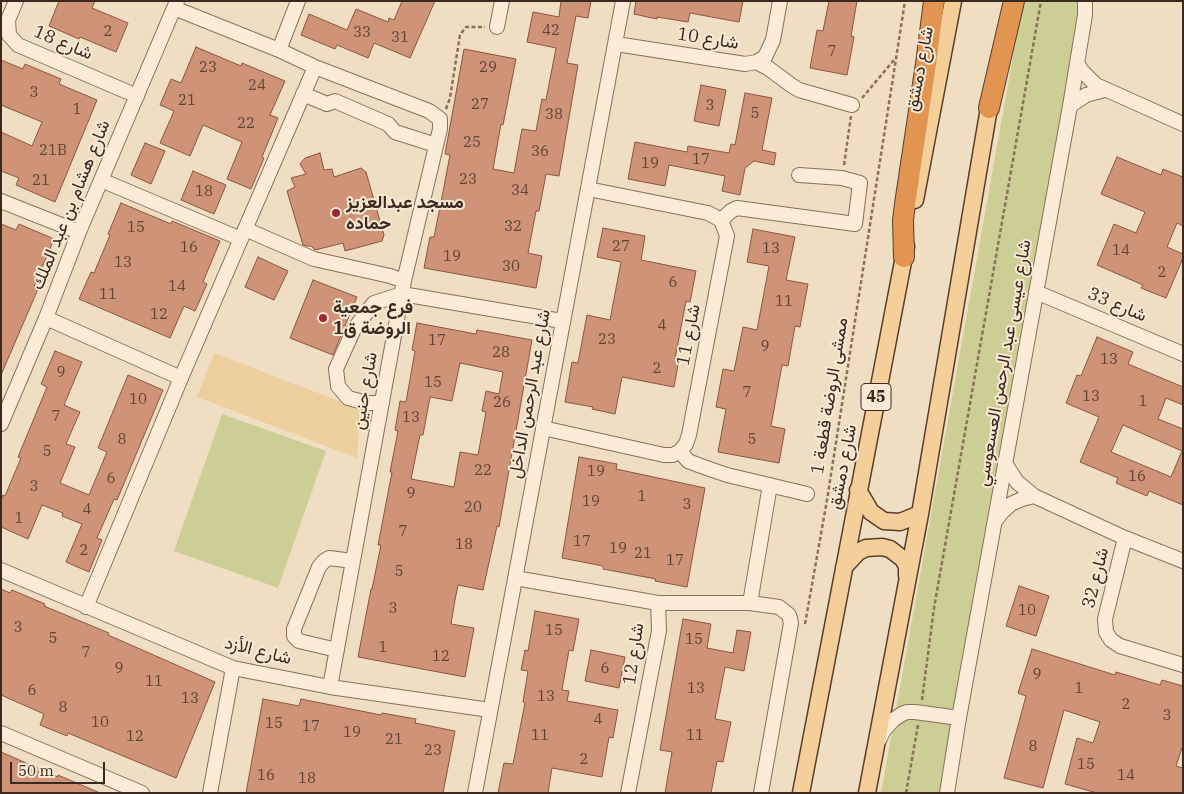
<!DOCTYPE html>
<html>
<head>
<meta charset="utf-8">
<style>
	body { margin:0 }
	#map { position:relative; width:1184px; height:794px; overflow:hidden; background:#f0dec3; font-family:"IBM Plex Serif",serif }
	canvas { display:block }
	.frame { position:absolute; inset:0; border:2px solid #3a291e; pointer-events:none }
	.scale { position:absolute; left:10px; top:762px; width:95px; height:22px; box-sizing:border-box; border:2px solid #3a291e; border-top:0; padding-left:6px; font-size:15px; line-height:18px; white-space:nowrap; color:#3a291e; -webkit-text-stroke:4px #f7e9d3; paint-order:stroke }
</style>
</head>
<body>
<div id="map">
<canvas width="1184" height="794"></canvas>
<div class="frame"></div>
<div class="scale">50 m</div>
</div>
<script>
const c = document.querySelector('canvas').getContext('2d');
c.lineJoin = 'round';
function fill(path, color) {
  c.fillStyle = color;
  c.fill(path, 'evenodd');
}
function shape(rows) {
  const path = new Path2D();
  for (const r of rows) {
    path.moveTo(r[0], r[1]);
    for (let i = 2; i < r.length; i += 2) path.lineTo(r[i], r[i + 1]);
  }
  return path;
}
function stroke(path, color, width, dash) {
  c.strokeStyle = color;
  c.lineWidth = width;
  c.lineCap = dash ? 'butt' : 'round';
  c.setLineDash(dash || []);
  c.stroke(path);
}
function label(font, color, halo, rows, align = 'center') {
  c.font = font + ' "IBM Plex Serif",Vazirmatn,serif';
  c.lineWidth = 4;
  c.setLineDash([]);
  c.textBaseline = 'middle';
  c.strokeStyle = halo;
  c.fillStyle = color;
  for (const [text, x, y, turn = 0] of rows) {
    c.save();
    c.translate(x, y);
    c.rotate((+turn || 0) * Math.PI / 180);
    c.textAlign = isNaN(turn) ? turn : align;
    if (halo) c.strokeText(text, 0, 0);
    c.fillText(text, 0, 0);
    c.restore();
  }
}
const green = shape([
	[1023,1,1081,1,941,793,881,793],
	[222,414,326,451,278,588,174,551]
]);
const sand = shape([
	[214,353,360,409,357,458,197,397]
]);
const building = shape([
	[59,1,95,1,92,8,128,23,116,52,80,37,79,39,49,26,59,1],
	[402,1,435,1,410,58,374,43,368,58,337,45,335,49,301,35,309,14,347,30,356,9,388,22,389,18,394,20,402,1],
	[561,1,591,1,588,18,576,16,567,63,578,65,559,176,546,174,539,211,536,211,528,253,542,256,536,288,424,268,430,237,434,237,442,197,450,155,445,154,464,49,516,59,503,125,501,124,493,169,514,173,522,129,536,131,542,99,546,100,556,48,527,42,533,12,559,17,561,1],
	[636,1,743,1,739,22,690,13,688,22,657,17,657,19,634,14,636,1],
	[829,1,857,1,851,36,854,37,847,75,810,68,817,30,823,31,829,1],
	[196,47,241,66,242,63,285,81,270,115,278,118,262,157,264,158,251,189,227,179,242,142,203,125,190,156,160,143,174,111,160,105,171,79,181,83,196,47],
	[1,60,23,69,25,64,61,79,59,84,97,100,55,202,16,185,19,178,1,171,1,132,32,146,42,122,1,105,1,60],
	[701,85,726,90,719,126,694,121,701,85],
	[745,93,772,98,762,150,776,153,774,165,754,161,745,168,740,195,722,191,725,176,669,165,665,186,628,179,635,142,687,152,688,146,729,153,731,144,735,145,745,93],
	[145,143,165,151,151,184,131,175,145,143],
	[320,153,324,170,332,169,334,177,361,168,366,172,384,235,382,241,345,251,343,243,315,250,311,246,307,246,303,245,287,191,295,187,291,178,306,174,300,164,305,158,320,153],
	[1117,157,1161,175,1163,169,1183,177,1183,226,1177,223,1167,247,1183,254,1183,258,1166,298,1141,288,1143,285,1097,265,1114,224,1136,233,1145,212,1101,194,1117,157],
	[193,171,226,185,214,214,181,200,193,171],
	[121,203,171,224,172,221,220,241,203,282,207,284,195,311,184,306,170,338,79,299,91,272,94,273,110,235,108,234,121,203],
	[1,224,16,230,19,224,54,239,34,287,38,289,1,375,1,224],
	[603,228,645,236,641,260,696,271,690,302,686,301,675,359,679,359,674,387,622,377,615,414,592,409,593,407,565,402,572,362,578,363,587,315,610,320,621,262,597,257,603,228],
	[753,229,795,237,786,280,808,284,800,327,795,326,788,366,782,365,771,426,785,429,779,463,718,452,726,409,716,407,723,369,734,371,743,327,757,330,769,266,747,262,753,229],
	[258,257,288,271,274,300,245,287,258,257],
	[313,280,357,297,333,355,290,338,313,280],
	[417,323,476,334,477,330,532,340,499,527,497,526,483,590,458,585,455,600,451,624,474,628,465,677,358,657,371,589,372,589,381,545,378,545,392,472,390,472,398,431,395,430,400,401,406,402,415,351,412,350,417,323],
	[460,363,503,372,499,394,486,391,482,411,486,412,478,455,460,452,454,487,411,479,420,435,423,435,430,397,452,401,460,363],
	[1097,337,1133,352,1128,364,1183,387,1183,405,1166,398,1158,419,1183,429,1183,505,1149,491,1147,496,1116,483,1118,478,1080,462,1099,417,1066,403,1077,375,1081,376,1097,337],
	[1123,425,1182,451,1171,477,1111,452,1123,425],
	[55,351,82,362,64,405,80,412,66,444,75,447,60,483,89,495,107,452,98,448,128,375,163,390,117,500,114,499,97,538,102,540,89,572,66,562,82,524,62,516,63,513,42,505,28,539,1,527,1,500,3,495,5,496,21,458,18,457,47,387,41,384,55,351],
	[579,457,617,464,616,469,705,488,687,587,655,581,656,579,603,569,603,566,562,558,579,457],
	[1019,586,1049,596,1036,636,1006,626,1019,586],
	[1,589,10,593,12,590,45,604,44,606,109,633,108,635,215,682,176,778,68,733,67,736,40,725,44,714,1,695,1,589],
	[535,611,579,619,573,651,569,650,562,690,569,691,567,701,618,710,613,738,609,737,602,777,552,768,548,793,498,793,504,763,513,764,525,703,523,702,528,671,521,670,525,650,528,651,535,611],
	[683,619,711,624,707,648,733,653,737,630,751,632,744,671,725,667,715,719,731,722,723,762,717,761,711,793,665,793,672,752,660,750,683,619],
	[1032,649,1115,675,1116,672,1160,685,1162,680,1183,686,1183,745,1176,766,1183,768,1183,793,1097,793,1065,784,1077,738,1093,743,1100,722,1064,710,1043,788,1004,778,1026,696,1018,693,1032,649],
	[591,650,625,657,619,688,585,681,591,650],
	[263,699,299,706,301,699,381,715,382,713,416,719,415,723,455,731,443,793,246,793,263,699],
	[1,752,58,777,58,775,100,793,1,793,1,752]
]);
const path = shape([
	[862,98,894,60],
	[446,109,450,98,460,35,466,27,485,27],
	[844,165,851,116],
	[805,624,827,500,905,1],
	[922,700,934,608,1041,1],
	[906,793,918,725]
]);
const minor = shape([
	[16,1,8,20,9,35,18,45,137,96],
	[174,8,279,50,315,67,429,111,440,119,440,129,404,281,330,687],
	[497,27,502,1],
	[616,44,745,64,756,62,765,57,773,40,780,1],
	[279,50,298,1],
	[756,62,768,68,791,85,799,90,852,105],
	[1077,63,1082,71,1096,85,1183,124],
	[303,94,327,104,335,101,388,124,395,132,436,145],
	[1070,106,1086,95,1104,90],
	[101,180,241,239],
	[1,201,79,232],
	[721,220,731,211,737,208,855,224,860,183,842,178,799,175],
	[245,229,314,259,390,276,404,281],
	[1036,292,1183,354],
	[46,318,181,378],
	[382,403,367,403,348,398,338,386,336,369,354,329,374,303,402,294,562,321],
	[1,424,46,318,79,232,177,1],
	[543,428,664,455,673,455,680,451,686,444,689,435,727,236,721,220,708,213,588,189],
	[680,451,688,461,701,466,727,475,807,494],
	[1005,463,1017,482,1034,496,1125,538,1183,561],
	[996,520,1002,512,1011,504,1022,499,1034,496],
	[1125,538,1105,619,1106,632,1111,640,1120,646,1183,665],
	[1,570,233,668,330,687,490,710],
	[515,578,658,603,659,631,628,793],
	[658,603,750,603,779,607,789,615,791,623,761,793],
	[750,603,770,485],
	[86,607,181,378,315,67],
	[337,650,299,641,294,636,294,629,319,567,324,561,329,558,353,561],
	[1,733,142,793],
	[879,740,884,730,893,720,902,714,907,712,915,712,959,718],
	[210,793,233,668],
	[475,793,623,1],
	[947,793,959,718,1070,106,1085,15,1085,1]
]);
const major = shape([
	[915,200,953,1],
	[858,490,871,512,884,521,900,522,920,514],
	[844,567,858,552,866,548,882,547,890,549,903,559,907,566,907,576],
	[801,793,906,246],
	[867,793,920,514,991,96]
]);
const highway = shape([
	[989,108,1014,1],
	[904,257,903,220,905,204,926,64,934,1]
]);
const markers = [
	[336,213,5,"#9c2733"],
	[323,318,5,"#9c2733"]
];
const numberNames = [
	["42",551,31],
	["2",108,32],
	["33",362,33],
	["31",400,38],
	["7",832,52],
	["23",208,68],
	["29",488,68],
	["24",257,86],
	["3",34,93],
	["21",187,101],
	["27",480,105],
	["3",710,106],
	["1",77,110],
	["5",755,114],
	["38",554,115],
	["22",246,124],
	["25",472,143],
	["21B",53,151],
	["36",540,152],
	["17",701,160],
	["19",650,164],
	["23",468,180],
	["21",41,181],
	["34",520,191],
	["18",204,192],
	["32",513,227],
	["15",136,228],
	["27",621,247],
	["16",189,248],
	["13",771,249],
	["14",1121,251],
	["19",452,257],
	["13",123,263],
	["30",511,267],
	["2",1162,273],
	["6",673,283],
	["14",177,287],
	["11",108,295],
	["11",784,302],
	["12",159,315],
	["4",662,326],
	["23",607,340],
	["17",437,341],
	["9",765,347],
	["28",501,353],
	["13",1109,360],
	["2",657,369],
	["9",61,373],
	["15",433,383],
	["7",747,393],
	["13",1091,397],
	["10",138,400],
	["1",1143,402],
	["26",502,403],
	["7",56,417],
	["13",411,418],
	["8",122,440],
	["5",752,440],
	["5",47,452],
	["22",483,471],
	["19",596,472],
	["16",1137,477],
	["6",111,479],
	["3",34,487],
	["9",411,494],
	["1",642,497],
	["19",591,502],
	["3",687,505],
	["20",473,508],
	["4",87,510],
	["1",19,519],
	["7",403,532],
	["17",582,542],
	["18",464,545],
	["19",618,549],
	["2",84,551],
	["21",643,554],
	["17",675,561],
	["5",399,572],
	["3",393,609],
	["10",1027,611],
	["3",18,628],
	["15",554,631],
	["5",53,639],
	["15",694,640],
	["1",383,648],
	["7",86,653],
	["12",441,657],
	["9",119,669],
	["6",605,669],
	["9",1037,675],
	["11",154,682],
	["13",696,689],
	["1",1079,689],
	["6",32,691],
	["13",546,697],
	["13",190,699],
	["2",1126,705],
	["8",63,708],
	["3",1167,716],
	["4",598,720],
	["10",100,723],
	["15",274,724],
	["17",311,727],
	["19",352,733],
	["11",540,736],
	["11",695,736],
	["12",135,737],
	["21",394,740],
	["8",1033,747],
	["23",433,751],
	["2",584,760],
	["15",1086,765],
	["16",266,776],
	["14",1126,776],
	["18",307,779]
];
const shields = [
	[876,397,30]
];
const shieldNames = [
	["45",876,397]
];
const streetNames = [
	["شارع 10",708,39,9],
	["شارع 18",63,43,23],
	["شارع دمشق",920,69,-79],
	["شارع هشام بن عبد الملك",71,205,-68],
	["شارع 33",1117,305,23],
	["شارع 11",689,335,-79],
	["شارع عيسى عبد الرحمن العسعوسي",1004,363,-80],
	["شارع حنين",365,391,-80],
	["شارع عبد الرحمن الداخل",530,394,-80],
	["ممشى الروضة قطعة 1",830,396,-81],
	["شارع دمشق",843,467,-79],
	["شارع 32",1096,578,-76],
	["شارع الأزد",258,651,14],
	["شارع 12",634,654,-82]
];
const poiNames = [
	["مسجد عبدالعزيز",346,203],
	["حماده",346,224],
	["فرع جمعية",333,308],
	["الروضة ق1",333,329]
];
fill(green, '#cdce96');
fill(sand, '#ecd09f');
fill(building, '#cf9377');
stroke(building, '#8a553e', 1);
stroke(minor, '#8a6f59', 16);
stroke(major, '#583d2d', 19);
stroke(highway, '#583d2d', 22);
stroke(path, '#8a6f59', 2.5, [4, 2.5]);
stroke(minor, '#faecd6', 14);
stroke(major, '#f4cf99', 16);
stroke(highway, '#e29451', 20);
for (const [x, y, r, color] of markers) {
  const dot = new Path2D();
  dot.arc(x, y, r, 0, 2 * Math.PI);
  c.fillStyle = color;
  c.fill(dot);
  stroke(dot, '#f7e9d3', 2);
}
label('15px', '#5f4434', null, numberNames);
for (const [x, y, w] of shields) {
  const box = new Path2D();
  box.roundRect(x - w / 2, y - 13.5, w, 27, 4);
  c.fillStyle = '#f7e9d3';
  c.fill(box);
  stroke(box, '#3a291e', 1);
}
label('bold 16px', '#3a291e', null, shieldNames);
label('18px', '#3a291e', '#f7e9d3', streetNames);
label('bold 18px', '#3a291e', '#f7e9d3', poiNames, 'left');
</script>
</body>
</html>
